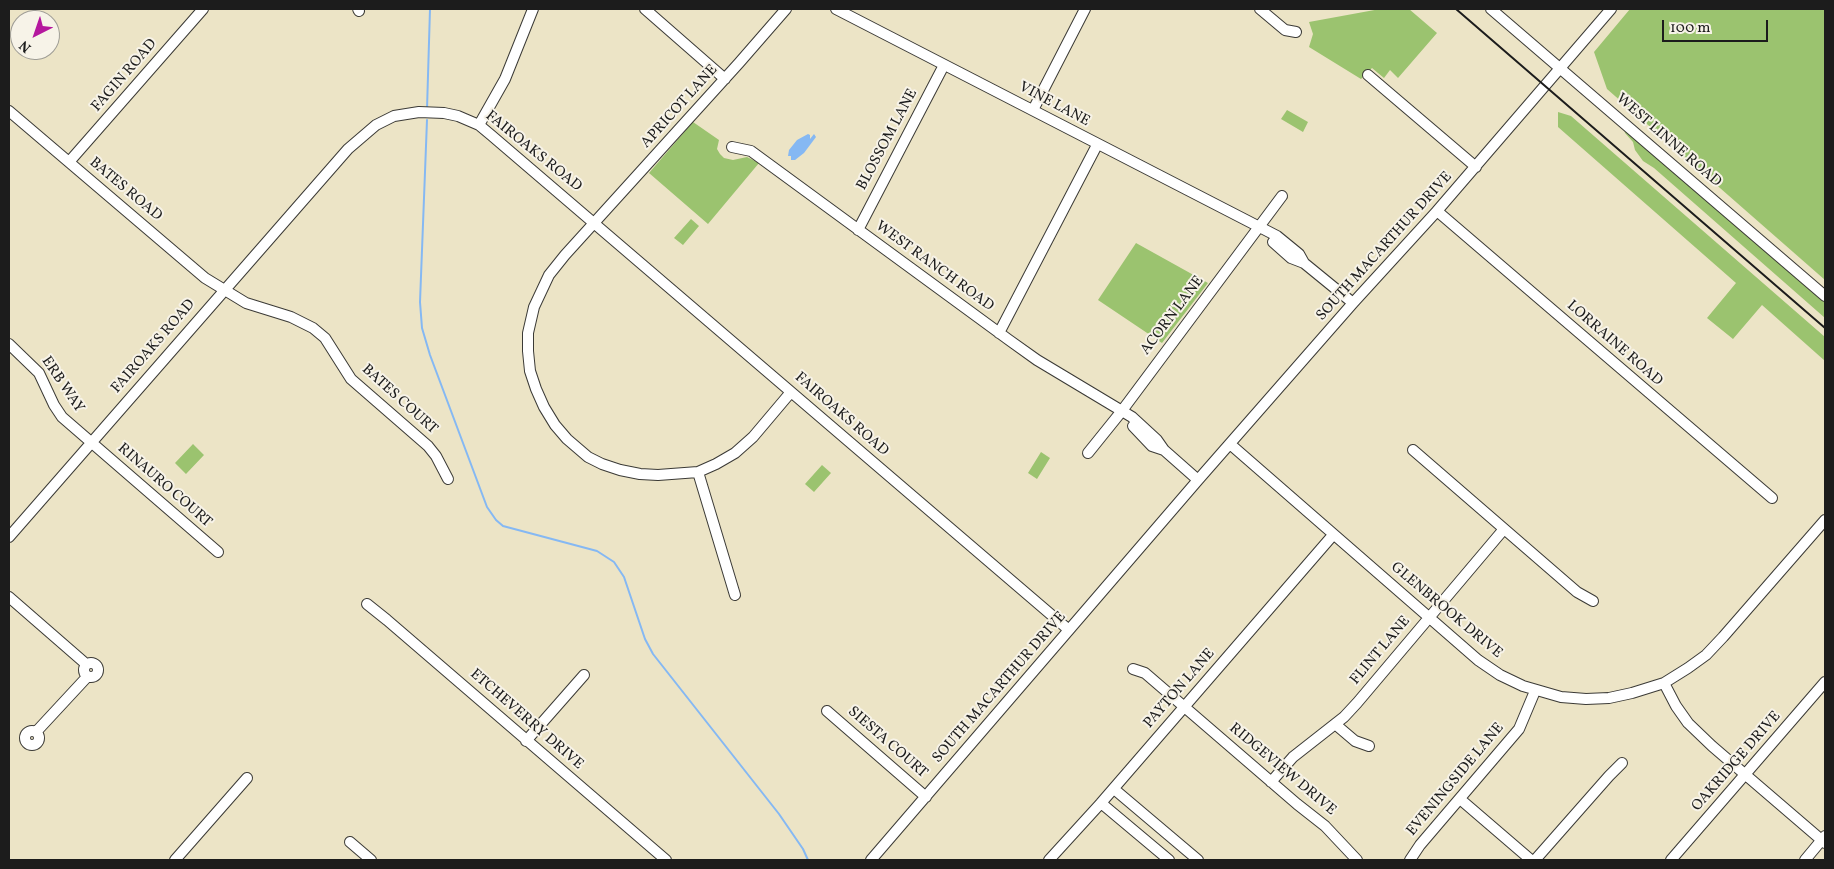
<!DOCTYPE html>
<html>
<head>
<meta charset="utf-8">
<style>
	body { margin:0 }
	#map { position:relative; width:1834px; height:869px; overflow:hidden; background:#ece4c6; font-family:Vollkorn,serif }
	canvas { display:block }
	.frame { position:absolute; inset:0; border:10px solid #1c1c1c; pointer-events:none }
	.north { position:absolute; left:10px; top:10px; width:50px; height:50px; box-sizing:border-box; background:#f7f3e8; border:1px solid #9f9d96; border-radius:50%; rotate:221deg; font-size:14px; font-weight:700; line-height:20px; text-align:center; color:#1c1c1c }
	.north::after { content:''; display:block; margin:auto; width:18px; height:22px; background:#b5179e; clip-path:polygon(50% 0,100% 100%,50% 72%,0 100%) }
	.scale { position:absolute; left:1662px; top:20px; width:106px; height:22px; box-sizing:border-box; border:2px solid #1c1c1c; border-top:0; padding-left:6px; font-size:15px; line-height:18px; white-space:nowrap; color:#1c1c1c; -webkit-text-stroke:4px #f7f3e8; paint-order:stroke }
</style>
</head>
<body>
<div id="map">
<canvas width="1834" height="869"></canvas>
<div class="frame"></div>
<div class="north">N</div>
<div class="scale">100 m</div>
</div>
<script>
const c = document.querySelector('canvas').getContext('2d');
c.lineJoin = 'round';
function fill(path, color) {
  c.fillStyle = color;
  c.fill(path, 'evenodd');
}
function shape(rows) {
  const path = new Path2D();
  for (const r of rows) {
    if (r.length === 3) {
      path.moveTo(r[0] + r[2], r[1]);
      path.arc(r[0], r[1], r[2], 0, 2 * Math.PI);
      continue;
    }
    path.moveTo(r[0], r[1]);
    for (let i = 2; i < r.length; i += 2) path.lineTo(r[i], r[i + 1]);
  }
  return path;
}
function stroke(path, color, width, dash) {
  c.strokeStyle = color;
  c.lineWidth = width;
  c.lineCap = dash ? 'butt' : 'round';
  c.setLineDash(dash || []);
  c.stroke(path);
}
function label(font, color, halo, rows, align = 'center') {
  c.font = font + ' Vollkorn,serif';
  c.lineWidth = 4;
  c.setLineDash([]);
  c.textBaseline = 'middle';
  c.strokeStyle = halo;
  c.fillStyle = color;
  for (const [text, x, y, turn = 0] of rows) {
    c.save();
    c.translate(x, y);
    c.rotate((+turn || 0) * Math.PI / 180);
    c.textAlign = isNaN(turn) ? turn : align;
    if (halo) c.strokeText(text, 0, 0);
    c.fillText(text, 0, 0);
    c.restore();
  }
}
const green = shape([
	[1380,9,1409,9,1437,33,1398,78,1390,70,1384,78,1372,68,1361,79,1309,47,1313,34,1309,22],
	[1630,9,1825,9,1825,280,1607,89,1594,52],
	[1287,110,1308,122,1303,132,1281,119],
	[1558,112,1571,116,1825,337,1825,361,1762,305,1733,339,1707,318,1736,283,1558,127],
	[693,122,719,140,717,149,720,154,724,158,733,160,747,157,759,163,708,224,649,173],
	[1624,127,1825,301,1825,318,1654,168,1643,161,1635,150,1633,142,1625,133],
	[691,219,699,226,683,245,674,238],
	[1136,243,1208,283,1162,343,1098,300],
	[193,444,204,455,186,474,175,463],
	[1041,452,1050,458,1037,479,1028,473],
	[822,465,831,473,814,492,805,484]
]);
const water = shape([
	[808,134,810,135,810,139,814,134,816,137,804,153,795,160,791,160,791,156,788,156,789,150,797,140]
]);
const stream = shape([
	[427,109,430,9],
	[427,120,420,302,422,328,430,355,487,507,496,520,503,526,597,551,614,562,624,577,645,639,653,654,779,814,803,849,808,860]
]);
const minor = shape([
	[358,9,359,11],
	[645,9,725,79],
	[786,9,739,63,565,255,549,275,534,307,528,333,528,351,530,371,536,389,544,407,555,425,567,439,588,457,602,464,620,470,640,474,658,475,698,472,716,464,735,453,753,437,791,392],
	[836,9,1277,236,1299,254,1304,263],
	[1260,9,1285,30,1296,32],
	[1491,9,1825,296],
	[1368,75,1476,167],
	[1033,110,1085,9],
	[9,111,205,278,246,303,291,317,313,328,325,338,351,379,428,446,436,456,448,479],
	[479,125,505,79,533,9],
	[732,147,751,151,1009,340,1037,360,1132,417,1157,440,1164,450,1198,480],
	[69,162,203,9],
	[1437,211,1772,498],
	[858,230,944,65],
	[1273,242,1291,258,1304,263,1353,303],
	[999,333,1097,145],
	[9,344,39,373,54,405,62,417,218,552],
	[1133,426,1152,446,1164,450],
	[1230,444,1478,660,1500,675,1523,686,1561,697,1586,699,1609,698,1632,693,1664,683,1688,668,1706,655,1723,637,1825,520],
	[1413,450,1577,592,1593,601],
	[1088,453,1121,412,1282,196],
	[698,472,735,595],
	[9,537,348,149,376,125,394,116,419,112,444,113,458,116,479,125,491,135,1069,630],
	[9,597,86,664],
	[367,604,387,620,666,860],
	[91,670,7],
	[1133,669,1145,673,1297,804,1325,826,1357,860],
	[1664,683,1676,706,1688,723,1712,746,1825,843],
	[827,711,926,797],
	[1335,724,1355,741,1369,746],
	[32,738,7],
	[36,732,87,677],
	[526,741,584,675],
	[1271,782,1293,757,1344,717,1357,703,1504,529],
	[1114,789,1198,860],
	[1460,799,1531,860],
	[1101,803,1169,860],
	[350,842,371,860],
	[175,860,247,778],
	[871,860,1198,480,1353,303,1437,211,1611,9],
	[1049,860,1101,803,1333,535],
	[1410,860,1420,845,1519,729,1535,691],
	[1535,860,1609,776,1622,763],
	[1671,860,1825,682],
	[1805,860,1825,836]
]);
const rail = shape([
	[1456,9,1825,328]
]);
const streetNames = [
	["FAGIN ROAD",125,76,-49],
	["VINE LANE",1054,105,28],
	["APRICOT LANE",680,107,-48],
	["BLOSSOM LANE",888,140,-62],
	["WEST LINNE ROAD",1668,141,41],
	["FAIROAKS ROAD",533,152,39],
	["BATES ROAD",125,190,40],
	["SOUTH MACARTHUR DRIVE",1385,247,-48],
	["WEST RANCH ROAD",934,267,36],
	["ACORN LANE",1173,316,-53],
	["LORRAINE ROAD",1614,344,41],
	["FAIROAKS ROAD",154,347,-49],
	["ERB WAY",62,385,56],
	["BATES COURT",399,400,42],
	["FAIROAKS ROAD",841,415,41],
	["RINAURO COURT",164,486,41],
	["GLENBROOK DRIVE",1446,611,40],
	["FLINT LANE",1381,651,-50],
	["SOUTH MACARTHUR DRIVE",1000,688,-49],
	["PAYTON LANE",1180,689,-49],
	["ETCHEVERRY DRIVE",526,720,41],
	["SIESTA COURT",887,743,41],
	["OAKRIDGE DRIVE",1737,762,-49],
	["RIDGEVIEW DRIVE",1282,770,40],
	["EVENINGSIDE LANE",1456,780,-50]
];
fill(green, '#9bc36f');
fill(water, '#85b8f3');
stroke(stream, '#85b8f3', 2);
stroke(minor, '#3b3a36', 12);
stroke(minor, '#fff', 10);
stroke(rail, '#1c1c1c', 2);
label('15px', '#1c1c1c', '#f7f3e8', streetNames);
</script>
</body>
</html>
